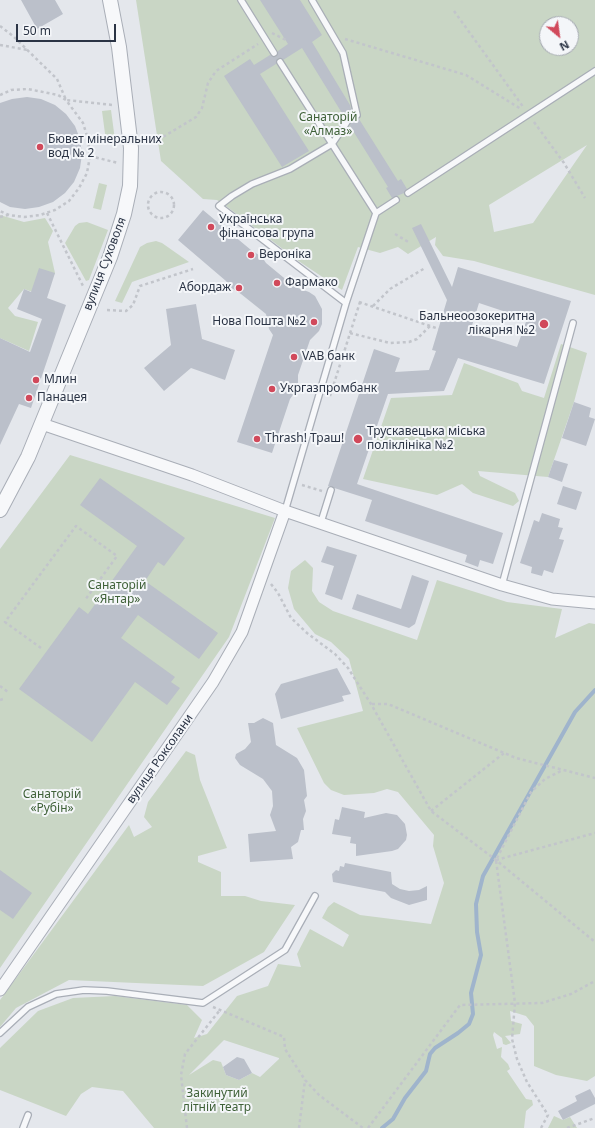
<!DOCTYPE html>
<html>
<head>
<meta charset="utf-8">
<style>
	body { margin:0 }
	#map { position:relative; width:595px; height:1128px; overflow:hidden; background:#e4e7ec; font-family:"Noto Sans",sans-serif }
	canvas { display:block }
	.north { position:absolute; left:539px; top:16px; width:40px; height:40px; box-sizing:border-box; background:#f4f6f9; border:1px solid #a4a8b1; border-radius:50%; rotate:151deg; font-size:11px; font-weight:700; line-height:16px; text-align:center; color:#2b3445 }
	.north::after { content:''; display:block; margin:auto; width:14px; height:18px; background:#d1495b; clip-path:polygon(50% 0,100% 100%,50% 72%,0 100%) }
	.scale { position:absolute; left:16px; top:24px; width:100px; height:18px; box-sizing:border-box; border:2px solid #2b3445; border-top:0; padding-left:5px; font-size:12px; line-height:14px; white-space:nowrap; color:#2b3445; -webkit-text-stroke:3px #f4f6f9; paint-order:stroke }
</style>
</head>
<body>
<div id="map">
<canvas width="595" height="1128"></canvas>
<div class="north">N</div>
<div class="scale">50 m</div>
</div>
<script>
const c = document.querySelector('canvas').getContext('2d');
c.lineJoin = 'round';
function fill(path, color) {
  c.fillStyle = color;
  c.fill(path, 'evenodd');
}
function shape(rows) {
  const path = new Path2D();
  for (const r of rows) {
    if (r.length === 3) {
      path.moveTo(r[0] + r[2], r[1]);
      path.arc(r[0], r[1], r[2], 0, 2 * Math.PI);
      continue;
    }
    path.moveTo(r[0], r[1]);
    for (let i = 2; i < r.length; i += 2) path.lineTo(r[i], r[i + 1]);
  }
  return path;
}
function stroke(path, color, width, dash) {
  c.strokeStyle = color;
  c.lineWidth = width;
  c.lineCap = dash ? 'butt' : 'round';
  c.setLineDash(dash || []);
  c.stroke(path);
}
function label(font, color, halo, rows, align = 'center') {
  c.font = font + ' "Noto Sans",sans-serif';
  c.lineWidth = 4;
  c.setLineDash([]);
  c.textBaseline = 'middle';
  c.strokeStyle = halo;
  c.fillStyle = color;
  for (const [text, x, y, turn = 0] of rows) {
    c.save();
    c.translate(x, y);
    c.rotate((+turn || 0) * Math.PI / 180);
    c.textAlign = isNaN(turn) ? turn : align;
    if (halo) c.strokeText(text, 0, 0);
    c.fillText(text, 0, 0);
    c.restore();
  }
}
const green = shape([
	[136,0,595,0,595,295,474,261,443,256,435,245,436,237,408,254,398,247,380,253,358,247,342,290,300,262,226,206,217,200,203,199,161,161],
	[547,24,571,24,571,48,547,48],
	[587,145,533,223,494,232,489,205],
	[111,110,115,140,106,141,102,111],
	[99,183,107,185,101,210,93,208],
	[0,215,24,222,45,218,53,231,48,242,55,273,44,296,24,289,8,308,15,316,38,322,29,351,0,338],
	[87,222,108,230,89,280,86,281,65,243,75,226,79,223],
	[156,241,162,243,189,262,132,282,122,303,115,301,140,247,147,243],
	[561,344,587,353,574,402,548,477,478,471,480,476,515,493,519,501,513,506,473,493,462,484,437,495,363,479,391,398,452,395,464,363,518,383,522,391,544,398],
	[70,455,275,518,229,637,0,968,0,549],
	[305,560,313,568,312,591,319,602,333,611,417,640,437,580,507,602,562,609,555,638,589,623,595,624,595,1076,587,1081,556,1075,534,1066,534,1026,526,1016,510,1011,511,1021,522,1024,520,1034,505,1036,511,1043,506,1045,503,1044,502,1038,494,1032,493,1035,497,1049,502,1047,501,1057,508,1064,510,1069,507,1071,526,1099,532,1100,533,1105,526,1111,524,1128,154,1128,123,1091,92,1087,81,1094,66,1116,0,1090,0,1048,38,1011,73,998,115,996,187,1005,202,1020,194,1038,207,1034,237,996,268,986,278,964,301,967,297,954,310,929,343,947,349,935,322,918,328,907,334,902,360,915,431,924,444,883,433,846,434,835,398,792,387,789,374,793,344,795,331,790,324,783,297,728,363,711,349,659,331,642,315,634,294,609,288,588,291,571],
	[224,1040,279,1058,279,1059,260,1077,252,1073,239,1080,226,1075,221,1062,213,1060,189,1075],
	[186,751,195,755,200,780,227,848,198,856,198,862,221,872,221,896,245,896,261,901,295,905,264,952,203,986,69,980,16,1008,0,1027,0,1000,129,825,134,837,152,827,144,817,148,802],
	[554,1116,563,1120,570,1117,577,1128,548,1128]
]);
const stream = shape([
	[382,1128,393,1119,405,1098,426,1071,430,1054,435,1048,458,1033,469,1024,473,1014,471,993,481,955,477,932,476,904,483,876,575,712,595,690]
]);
const building = shape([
	[21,0,55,0,63,14,37,29],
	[260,0,300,0,322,35,312,42,350,105,354,118,359,119,398,181,401,179,407,189,404,193,392,198,386,188,388,187,350,126,351,120,345,118,302,48,283,60,278,58,276,64,260,74,309,151,282,167,224,76,250,59,254,65,270,55,276,57,278,51,288,44],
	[27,97,41,99,55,105,66,114,75,126,80,139,82,154,80,168,74,182,65,193,53,202,39,207,25,209,10,207,0,202,0,103,12,99],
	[203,210,251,250,262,257,266,263,295,287,309,292,315,296,322,309,322,324,319,331,310,340,298,375,298,388,290,399,272,453,237,442,273,335,269,329,266,314,241,294,230,287,226,281,178,240],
	[421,224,452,287,458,267,571,301,544,384,458,358,444,391,388,394,357,484,503,533,493,564,480,560,478,567,465,562,467,555,365,521,372,500,328,486,374,349,400,358,395,372,429,370,436,351,432,350,447,300,412,228],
	[479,303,527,319,517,347,470,332],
	[39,268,55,273,47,298,66,305,31,408,19,404,0,445,0,338,30,352,42,319,17,309,24,289,31,292],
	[196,304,202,339,235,350,225,380,191,368,164,391,144,368,171,345,166,309],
	[574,402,591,408,589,417,595,419,586,446,562,438],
	[554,460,568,464,562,482,548,477],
	[100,478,185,538,164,566,158,562,145,581,218,633,199,659,138,615,121,638,175,677,171,682,180,688,167,705,135,682,92,742,19,689,79,607,88,614,137,546,80,505],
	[563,486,582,492,576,510,557,504],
	[542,513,560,519,558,527,563,528,559,539,564,540,553,573,544,570,542,576,531,573,532,567,520,563,534,520,539,522],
	[327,546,357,555,342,600,325,594,334,566,321,562],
	[412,575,429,581,415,624,409,628,352,609,357,594,401,609],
	[337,668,351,694,342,696,344,701,281,719,275,694,281,684],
	[263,718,273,723,276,745,297,758,304,770,307,796,304,800,306,811,303,819,304,830,301,830,298,842,291,847,293,859,250,862,248,834,276,831,270,815,273,806,272,791,263,779,240,765,235,758,236,754,245,749,251,742,248,723,254,723],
	[342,807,365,812,364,818,386,813,397,815,405,824,407,835,406,840,398,849,392,851,356,856,356,844,350,843,351,837,332,834,335,819,339,820],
	[345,863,391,872,392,884,400,889,409,891,419,890,427,886,427,900,409,905,391,898,385,892,333,882,332,874,336,870,339,871,340,866,344,867],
	[0,870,32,893,13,919,0,910],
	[237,1057,244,1059,252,1073,239,1080,226,1075,223,1067],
	[590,1089,595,1098,595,1104,563,1120,558,1111,577,1101,575,1096]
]);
const path = shape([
	[454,11,524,108],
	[0,26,13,36,57,79,66,100,113,105],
	[272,33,286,40],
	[345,39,466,75,521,109],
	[0,45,28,50],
	[0,95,11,90,28,89,58,95,66,100,83,123,88,139,90,156,87,173,79,188,69,201,55,210,40,215,24,217,9,215,0,211],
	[534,122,564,163,585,198],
	[153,143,196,117,202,108,208,83,216,71,258,44],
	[90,156,118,163],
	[161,205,13],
	[47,213,84,288],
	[0,217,8,215],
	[395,234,410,243],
	[359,302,439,329],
	[373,306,390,289,425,268],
	[107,310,126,311,133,305,140,286,193,269],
	[350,333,390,343,409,342,417,339,430,326],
	[330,396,360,302],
	[302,485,322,491],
	[271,584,278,593,291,618,307,633,335,654,348,668,371,704,431,811,496,860,595,942],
	[41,648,5,622,76,526,117,556,85,600],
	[0,686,8,692],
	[0,700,3,699],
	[372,704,388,704,516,758,595,778],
	[431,811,504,753],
	[496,860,595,833],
	[213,1007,284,1037,285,1049,305,1080,319,1095,363,1128],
	[187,1128,181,1075,185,1054,220,1010],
	[299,1128,305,1080],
	[368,1128,460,1005,542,1003,571,994,595,981],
	[541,1128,548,1115,527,1082,517,1059,512,1039,515,1003,496,860,531,792,545,779,563,770],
	[567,1128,595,1118]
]);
const service = shape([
	[241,0,274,53],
	[312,0,343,53,357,115],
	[280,62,376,213,346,303],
	[408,193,595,71],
	[376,213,396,200],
	[285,511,346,303,219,206,232,196,252,184,290,169,332,144,347,122],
	[321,522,331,490],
	[502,585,573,323],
	[0,1033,28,1007,56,994,84,990,107,991,203,1003,285,950,315,896],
	[23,1128,28,1115]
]);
const minor = shape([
	[42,424,192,475,285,511,502,585,552,599,595,603],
	[0,990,213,682,242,632,285,511]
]);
const tertiary = shape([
	[0,510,28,457,110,257,124,214,130,186,131,148,119,47,110,0]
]);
const markers = [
	[40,147,4,"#d1495b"],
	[211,227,4,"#d1495b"],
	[251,255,4,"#d1495b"],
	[277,283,4,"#d1495b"],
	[239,288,4,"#d1495b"],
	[314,322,4,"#d1495b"],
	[544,324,5,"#d1495b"],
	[294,357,4,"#d1495b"],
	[36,380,4,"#d1495b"],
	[272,389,4,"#d1495b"],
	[29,398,4,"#d1495b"],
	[257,439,4,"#d1495b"],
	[358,439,5,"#d1495b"]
];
const parkNames = [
	["Санаторій",328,118],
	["«Алмаз»",328,132],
	["Санаторій",117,586],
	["«Янтар»",117,600],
	["Санаторій",52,795],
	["«Рубін»",52,809],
	["Закинутий",217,1094],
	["літній театр",217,1108]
];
const poiNames = [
	["Бювет мінеральних",48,140],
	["вод № 2",48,154],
	["Українська",219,220],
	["фінансова група",219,234],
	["Вероніка",259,255],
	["Фармако",285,283],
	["Абордаж",231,288,"right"],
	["Бальнеоозокеритна",535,317,"right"],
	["лікарня №2",535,331,"right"],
	["Нова Пошта №2",306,322,"right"],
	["VAB банк",302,357],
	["Млин",44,380],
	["Укргазпромбанк",280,389],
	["Панацея",37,398],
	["Трускавецька міська",367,432],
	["поліклініка №2",367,446],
	["Thrash! Траш!",265,439]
];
const streetNames = [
	["вулиця Суховоля",105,264,-69],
	["вулиця Роксолани",160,759,-55]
];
fill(green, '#c9d6c5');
stroke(stream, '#9fb4cc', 4);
fill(building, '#bbc0ca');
stroke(service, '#a9aeb7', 8);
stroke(minor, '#a9aeb7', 13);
stroke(tertiary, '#a9aeb7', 16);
stroke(path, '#c2c5cb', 2.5, [3, 3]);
stroke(service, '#f7f8fa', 5.5);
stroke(minor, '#f7f8fa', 11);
stroke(tertiary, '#f7f8fa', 14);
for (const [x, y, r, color] of markers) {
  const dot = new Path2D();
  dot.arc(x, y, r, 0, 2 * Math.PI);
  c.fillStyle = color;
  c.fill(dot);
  stroke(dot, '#f4f6f9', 1.5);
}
label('12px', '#3f6138', '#f4f6f9', parkNames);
label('12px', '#2b3445', '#f4f6f9', poiNames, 'left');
label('12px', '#2b3445', '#f4f6f9', streetNames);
</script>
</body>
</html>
